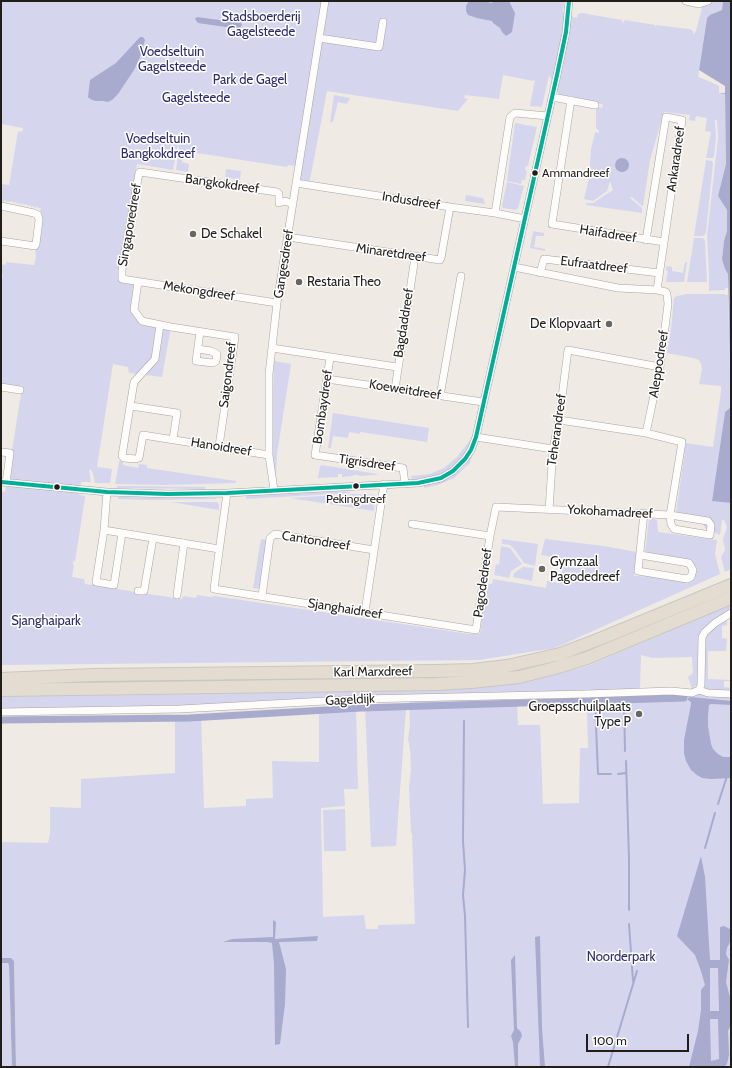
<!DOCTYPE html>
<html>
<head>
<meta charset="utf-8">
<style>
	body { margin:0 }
	#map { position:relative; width:732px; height:1068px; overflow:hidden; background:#efeae4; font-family:Cabin,sans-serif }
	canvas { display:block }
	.frame { position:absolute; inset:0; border:2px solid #211e1a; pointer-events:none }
	.scale { position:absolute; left:586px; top:1034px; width:103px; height:18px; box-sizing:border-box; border:2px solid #211e1a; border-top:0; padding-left:5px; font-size:12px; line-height:14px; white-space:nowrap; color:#211e1a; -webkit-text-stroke:3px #fff; paint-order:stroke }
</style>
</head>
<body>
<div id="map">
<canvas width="732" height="1068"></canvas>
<div class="frame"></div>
<div class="scale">100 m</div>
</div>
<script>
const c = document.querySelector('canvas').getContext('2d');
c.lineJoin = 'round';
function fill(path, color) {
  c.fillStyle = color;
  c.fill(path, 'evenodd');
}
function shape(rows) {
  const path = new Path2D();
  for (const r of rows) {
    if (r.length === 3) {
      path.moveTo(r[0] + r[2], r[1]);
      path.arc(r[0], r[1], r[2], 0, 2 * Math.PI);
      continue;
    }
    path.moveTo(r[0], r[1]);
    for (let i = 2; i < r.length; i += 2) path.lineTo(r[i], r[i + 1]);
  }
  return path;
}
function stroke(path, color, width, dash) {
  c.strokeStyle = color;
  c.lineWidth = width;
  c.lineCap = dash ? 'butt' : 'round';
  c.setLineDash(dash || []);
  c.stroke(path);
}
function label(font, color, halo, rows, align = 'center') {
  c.font = font + ' Cabin,sans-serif';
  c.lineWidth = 3;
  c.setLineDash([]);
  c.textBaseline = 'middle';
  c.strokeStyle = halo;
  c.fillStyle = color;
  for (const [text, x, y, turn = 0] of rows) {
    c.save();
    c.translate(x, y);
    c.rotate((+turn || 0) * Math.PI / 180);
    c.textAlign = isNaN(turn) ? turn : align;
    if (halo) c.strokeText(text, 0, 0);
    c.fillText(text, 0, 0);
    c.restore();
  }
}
const green = shape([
	[1,1,564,1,563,11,573,17,577,18,578,14,582,13,622,20,622,24,625,20,655,25,655,28,656,25,689,29,692,30,694,34,696,31,703,4,710,5,713,1,723,1,722,10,707,18,698,77,719,86,725,93,726,164,718,196,727,210,727,231,724,241,722,259,725,269,728,274,728,288,725,288,725,290,709,291,709,276,707,236,718,138,717,120,715,120,716,138,714,157,712,158,706,158,711,132,705,131,707,118,696,116,695,121,689,120,690,115,664,112,650,160,643,206,642,206,632,197,630,198,642,208,642,213,586,205,586,203,593,203,613,190,610,181,607,191,593,201,584,199,589,178,591,149,595,132,599,133,599,131,596,128,596,109,597,107,602,108,603,105,602,104,559,95,549,75,542,107,530,106,535,79,533,81,503,75,499,99,465,95,464,98,468,99,458,111,327,91,309,185,296,183,298,166,288,165,287,167,184,151,182,162,189,164,188,172,176,170,179,148,178,144,173,170,137,164,122,279,138,282,134,309,142,321,171,327,162,377,129,373,128,367,113,364,97,467,112,469,110,483,95,483,93,474,91,469,89,471,91,482,81,482,79,495,85,496,85,498,75,561,73,561,73,565,74,565,72,577,84,579,85,584,181,599,184,596,196,598,197,595,210,597,215,596,469,634,480,634,485,595,489,584,492,584,493,579,546,588,547,581,560,583,564,559,541,555,545,539,604,546,637,552,634,576,694,577,695,568,645,553,649,518,651,518,657,520,658,532,717,540,715,554,720,574,555,648,479,660,1,665,2,563,1,563,1,491,5,492,8,475,22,388,1,385,1,286,3,275,1,274,1,264,6,265,6,262,34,265,36,257,35,246,38,215,41,208,38,208,37,206,35,208,33,206,31,207,30,205,28,206,26,204,24,205,23,203,21,205,19,203,17,204,16,202,14,203,12,201,10,202,9,201,7,202,5,200,1,203,1,184,9,185,18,131,22,132,23,128,1,124],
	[334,95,350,98,347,104,338,102,333,122,330,122],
	[515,123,537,127,528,166,526,166,525,170,527,171,525,180,522,180,521,184,507,181],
	[706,160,712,161,713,163,706,233,703,236,694,236],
	[226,169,241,171,240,180,225,177],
	[507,182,524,186,518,208,516,210,503,208,502,206],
	[466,195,483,198,485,204,465,201],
	[533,231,544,233,544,236,536,236,534,247,545,249,545,251,530,248],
	[694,238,703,238,705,241,707,282,687,282],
	[685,262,687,262,684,282,666,282,668,271,666,270,667,266,672,267,672,271,683,273],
	[687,294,725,294,725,295,728,295,731,407,725,412,712,500,731,503,731,569,725,572,721,557,725,550,723,539,727,527,724,520,722,520,720,535,706,529,698,516,676,513,686,443,713,447,721,391,721,386,699,384,702,369,701,364,699,360,693,358,667,353,671,329,674,298,677,296],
	[274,361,291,364,277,454,276,478,273,459,272,425],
	[333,413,429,428,427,442,360,432,360,434,349,432,348,438,333,436,331,448,328,448],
	[472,438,470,445,462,458,450,469,436,476,412,480,411,476,430,474,444,468,457,457],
	[474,453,469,464,454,478,438,485,424,488,424,485,437,483,450,478,465,466],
	[121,460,123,461,123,465,138,468,139,464,147,465,147,468,236,481,236,483,165,485,115,484,119,462],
	[322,465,377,474,377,475,359,476,358,475,353,475,353,476,342,477,342,474,338,474,338,477,318,478,320,466],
	[117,486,205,487,205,489,117,488],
	[338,491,350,492,350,493,246,499,246,496],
	[356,494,375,495,374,511,290,498],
	[118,497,216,498,216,499,151,500,118,499],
	[171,502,217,502,219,505,219,510],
	[261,539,267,540,260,589,253,588],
	[502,539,538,544,535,566,524,563,515,550,510,545,502,544],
	[501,546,510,548,522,564,511,571,509,578,494,575,496,564,499,565],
	[523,567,534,568,532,581,513,577,514,573],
	[731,605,731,609,712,621,703,629,700,634,697,685,693,688,705,688,704,685,705,637,711,629,725,621,727,621,727,625,722,626,722,638,727,639,726,651,708,651,708,679,731,680,731,681,724,681,724,687,731,688,731,1067,16,1067,14,961,10,958,1,958,1,842,48,843,50,834,50,807,81,808,81,779,175,773,175,716,201,715,204,808,246,806,246,799,273,798,272,761,319,762,319,708,356,707,358,789,344,789,345,806,321,808,323,917,364,915,366,929,378,929,378,925,415,924,412,833,411,833,409,787,411,770,410,749,408,739,410,725,409,698,510,696,510,702,517,702,518,725,540,725,543,804,579,803,580,748,588,748,587,713,577,710,578,700,586,700,586,694,687,692,692,689,688,677,693,673,692,657,652,658,641,655,640,689,207,705,1,709,1,695,543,676,562,673,587,666],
	[405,704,406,709,396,846,371,847,365,706],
	[345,809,346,851,324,851,323,810],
	[1,963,8,963,9,965,12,1067,1,1067]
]);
const water = shape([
	[469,1,485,1,491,3,496,1,509,1,515,13,512,32,506,36,502,32,500,28,493,23,492,21,477,18,468,15,466,11,466,6],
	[723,1,731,1,731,503,712,501,725,412,731,407,728,274,725,269,722,259,724,241,727,231,727,210,718,196,726,164,725,94,719,93,719,86,698,77,707,18,710,15,722,10],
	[197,17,241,23,242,25,239,29,198,23,195,19],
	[140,37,143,37,145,40,140,57,134,70,118,94,112,100,108,102,103,101,95,101,90,99,88,97,90,80,116,63],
	[622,165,7],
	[691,697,731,701,731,705,711,704,709,705,708,715,708,726,711,744,713,749,718,754,723,757,731,757,731,778,711,779,702,778,697,775,691,770,686,761,684,753,684,740,691,704,691,702,688,700,688,698],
	[701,856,705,877,710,960,720,960,720,927,724,926,730,929,731,934,731,940,727,948,726,954,729,960,726,982,731,1001,731,1024,728,1031,729,1055,727,1064,724,1067,689,1067,698,1031,701,1010,701,990,705,985,701,971,695,955,677,936],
	[710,968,718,968,719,1011,710,1011],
	[710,1019,718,1019,719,1059,711,1061],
	[273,920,276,922,275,939,318,936,317,941,279,942,286,969,285,1004,280,1044,275,1045,274,964,272,943,268,942,223,942,232,939,273,937],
	[540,936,542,1028,545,1067,540,1067,535,937],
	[515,955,517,1028,521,1032,522,1036,518,1044,518,1067,515,1067,513,1042,511,1036,514,1030,511,960],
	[1,958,11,958,14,961,16,1067,12,1067,9,965,8,963,1,963]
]);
const pier = shape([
	[699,70,725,86,725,93,719,93,719,86,698,77]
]);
const stream = shape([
	[624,700,625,751],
	[595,701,598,774,611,774],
	[464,721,463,841,465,870,463,895,465,916,468,1027],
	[626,761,629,859,629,910],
	[618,774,626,773],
	[718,804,727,776],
	[705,848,715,813],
	[629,924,633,981],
	[608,1067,637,971]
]);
const canal = shape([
	[1,720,189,718,361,708,684,698]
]);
const street = shape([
	[686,1,699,4,708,1],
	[319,38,379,47,383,22],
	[552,97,595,105],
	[571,100,552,224,664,242],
	[296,183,450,207,495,213,525,219],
	[1,206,34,213,38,215,39,220,36,244,35,246,1,241],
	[495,213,510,117,515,113,548,116],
	[288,237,440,260,441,258,450,207],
	[646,240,666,117,682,120,657,290],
	[514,267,618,288,657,290,666,292,667,294,668,304,660,367,646,433],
	[540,273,544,259,659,273],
	[138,282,134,310,142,321,171,327,235,337,219,446],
	[277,303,122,279,122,270,139,173,140,172,277,192,279,194,279,203,285,201,293,204],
	[160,325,155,359,134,382,122,456,124,458,136,459,139,458,143,435,269,455],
	[272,348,397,367],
	[198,349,211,351,217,354,216,361,213,363,196,361,200,332],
	[330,358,315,455,403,468,405,484],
	[327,379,483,402],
	[1,387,20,390],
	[395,389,415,257],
	[440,396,461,276],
	[131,406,177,413,173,439],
	[476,437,553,449],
	[1,452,10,453,6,483],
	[1,482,107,492,168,494,227,493,418,483,441,478,453,471,465,459,471,450,476,437,557,75,566,32,569,1],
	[274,490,269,455,269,374,277,303,325,1],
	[107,492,104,530,96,582,114,585,122,533],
	[227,493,214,589,476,630,490,536,496,507,670,515,708,521,711,525,710,535,674,529,671,524,670,515,682,442,646,433,559,420],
	[549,510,553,449,559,420,568,350,660,367],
	[412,524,490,536],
	[104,530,219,549],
	[640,555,689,563,693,570,691,577,687,579,638,571,644,513],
	[138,591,144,591,153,538],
	[177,595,184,543],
	[262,596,270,538,275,534,374,550],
	[365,612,384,484],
	[699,690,701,685,702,637,705,632,715,623,731,613],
	[1,712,180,709,362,699,586,694,671,691,692,693,699,690,708,693,731,694]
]);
const highway = shape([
	[1,679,93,675,435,671,473,670,507,666,560,654,602,638,731,585],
	[1,690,437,684,471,682,519,677,555,668,587,658,731,598]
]);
const bus1 = shape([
	[1,482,107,492,168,494,227,493,418,483,441,478,453,471,465,459,471,450,476,437,557,75,566,32,569,1]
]);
const markers = [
	[535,173,3.5,"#211e1a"],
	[193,234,4,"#696561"],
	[299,282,4,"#696561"],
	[609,324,4,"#696561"],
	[356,486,3.5,"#211e1a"],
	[57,487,3.5,"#211e1a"],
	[542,569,4,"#696561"],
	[639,714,4,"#696561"]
];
const busNames = [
	["Ammandreef",542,173],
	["Pekingdreef",356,499,"center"]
];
const parkNames = [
	["Stadsboerderij",261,17],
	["Gagelsteede",261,32],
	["Voedseltuin",172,52],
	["Gagelsteede",172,67],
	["Park de Gagel",250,80],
	["Gagelsteede",196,98],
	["Voedseltuin",158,139],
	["Bangkokdreef",158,154],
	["Sjanghaipark",46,621],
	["Noorderpark",621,957]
];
const streetNames = [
	["Ankaradreef",676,159,-82],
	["Bangkokdreef",222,184,8],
	["Indusdreef",411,201,9],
	["Singaporedreef",130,225,-80],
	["Haifadreef",608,234,9],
	["Minaretdreef",391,253,8],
	["Gangesdreef",284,264,-81],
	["Eufraatdreef",594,265,7],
	["Mekongdreef",199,291,9],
	["Bagdaddreef",404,323,-81],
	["Aleppodreef",659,364,-81],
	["Saigondreef",228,375,-83],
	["Koeweitdreef",405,390,9],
	["Bombaydreef",323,407,-82],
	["Teherandreef",557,430,-82],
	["Hanoidreef",221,447,9],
	["Tigrisdreef",367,463,8],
	["Yokohamadreef",610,512,3],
	["Cantondreef",316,541,9],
	["Pagodedreef",483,583,-82],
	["Sjanghaidreef",345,609,9],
	["Karl Marxdreef",373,672,-1],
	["Gageldijk",350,700,-3]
];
const poiNames = [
	["De Schakel",201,234],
	["Restaria Theo",307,282],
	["De Klopvaart",601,324,"right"],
	["Gymzaal",550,562],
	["Pagodedreef",550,577],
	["Groepsschuilplaats",631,707,"right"],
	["Type P",631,722,"right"]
];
fill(green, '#d5d6ee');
fill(water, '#a8aace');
fill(pier, '#efeae4');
stroke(stream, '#a8aace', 2);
stroke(canal, '#a8aace', 7);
stroke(street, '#a8a49f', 8);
stroke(highway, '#c9c6c3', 14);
stroke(street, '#fdfcfb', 7);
stroke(highway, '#e4dcd0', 12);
stroke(bus1, '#00af98', 4);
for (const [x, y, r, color] of markers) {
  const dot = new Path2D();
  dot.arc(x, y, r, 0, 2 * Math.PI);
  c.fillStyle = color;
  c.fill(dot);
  stroke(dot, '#fff', 1.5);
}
label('12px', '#211e1a', '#fff', busNames, 'left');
label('13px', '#2b2a6b', '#fff', parkNames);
label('13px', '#211e1a', '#fff', streetNames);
label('13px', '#211e1a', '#fff', poiNames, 'left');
</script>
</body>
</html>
